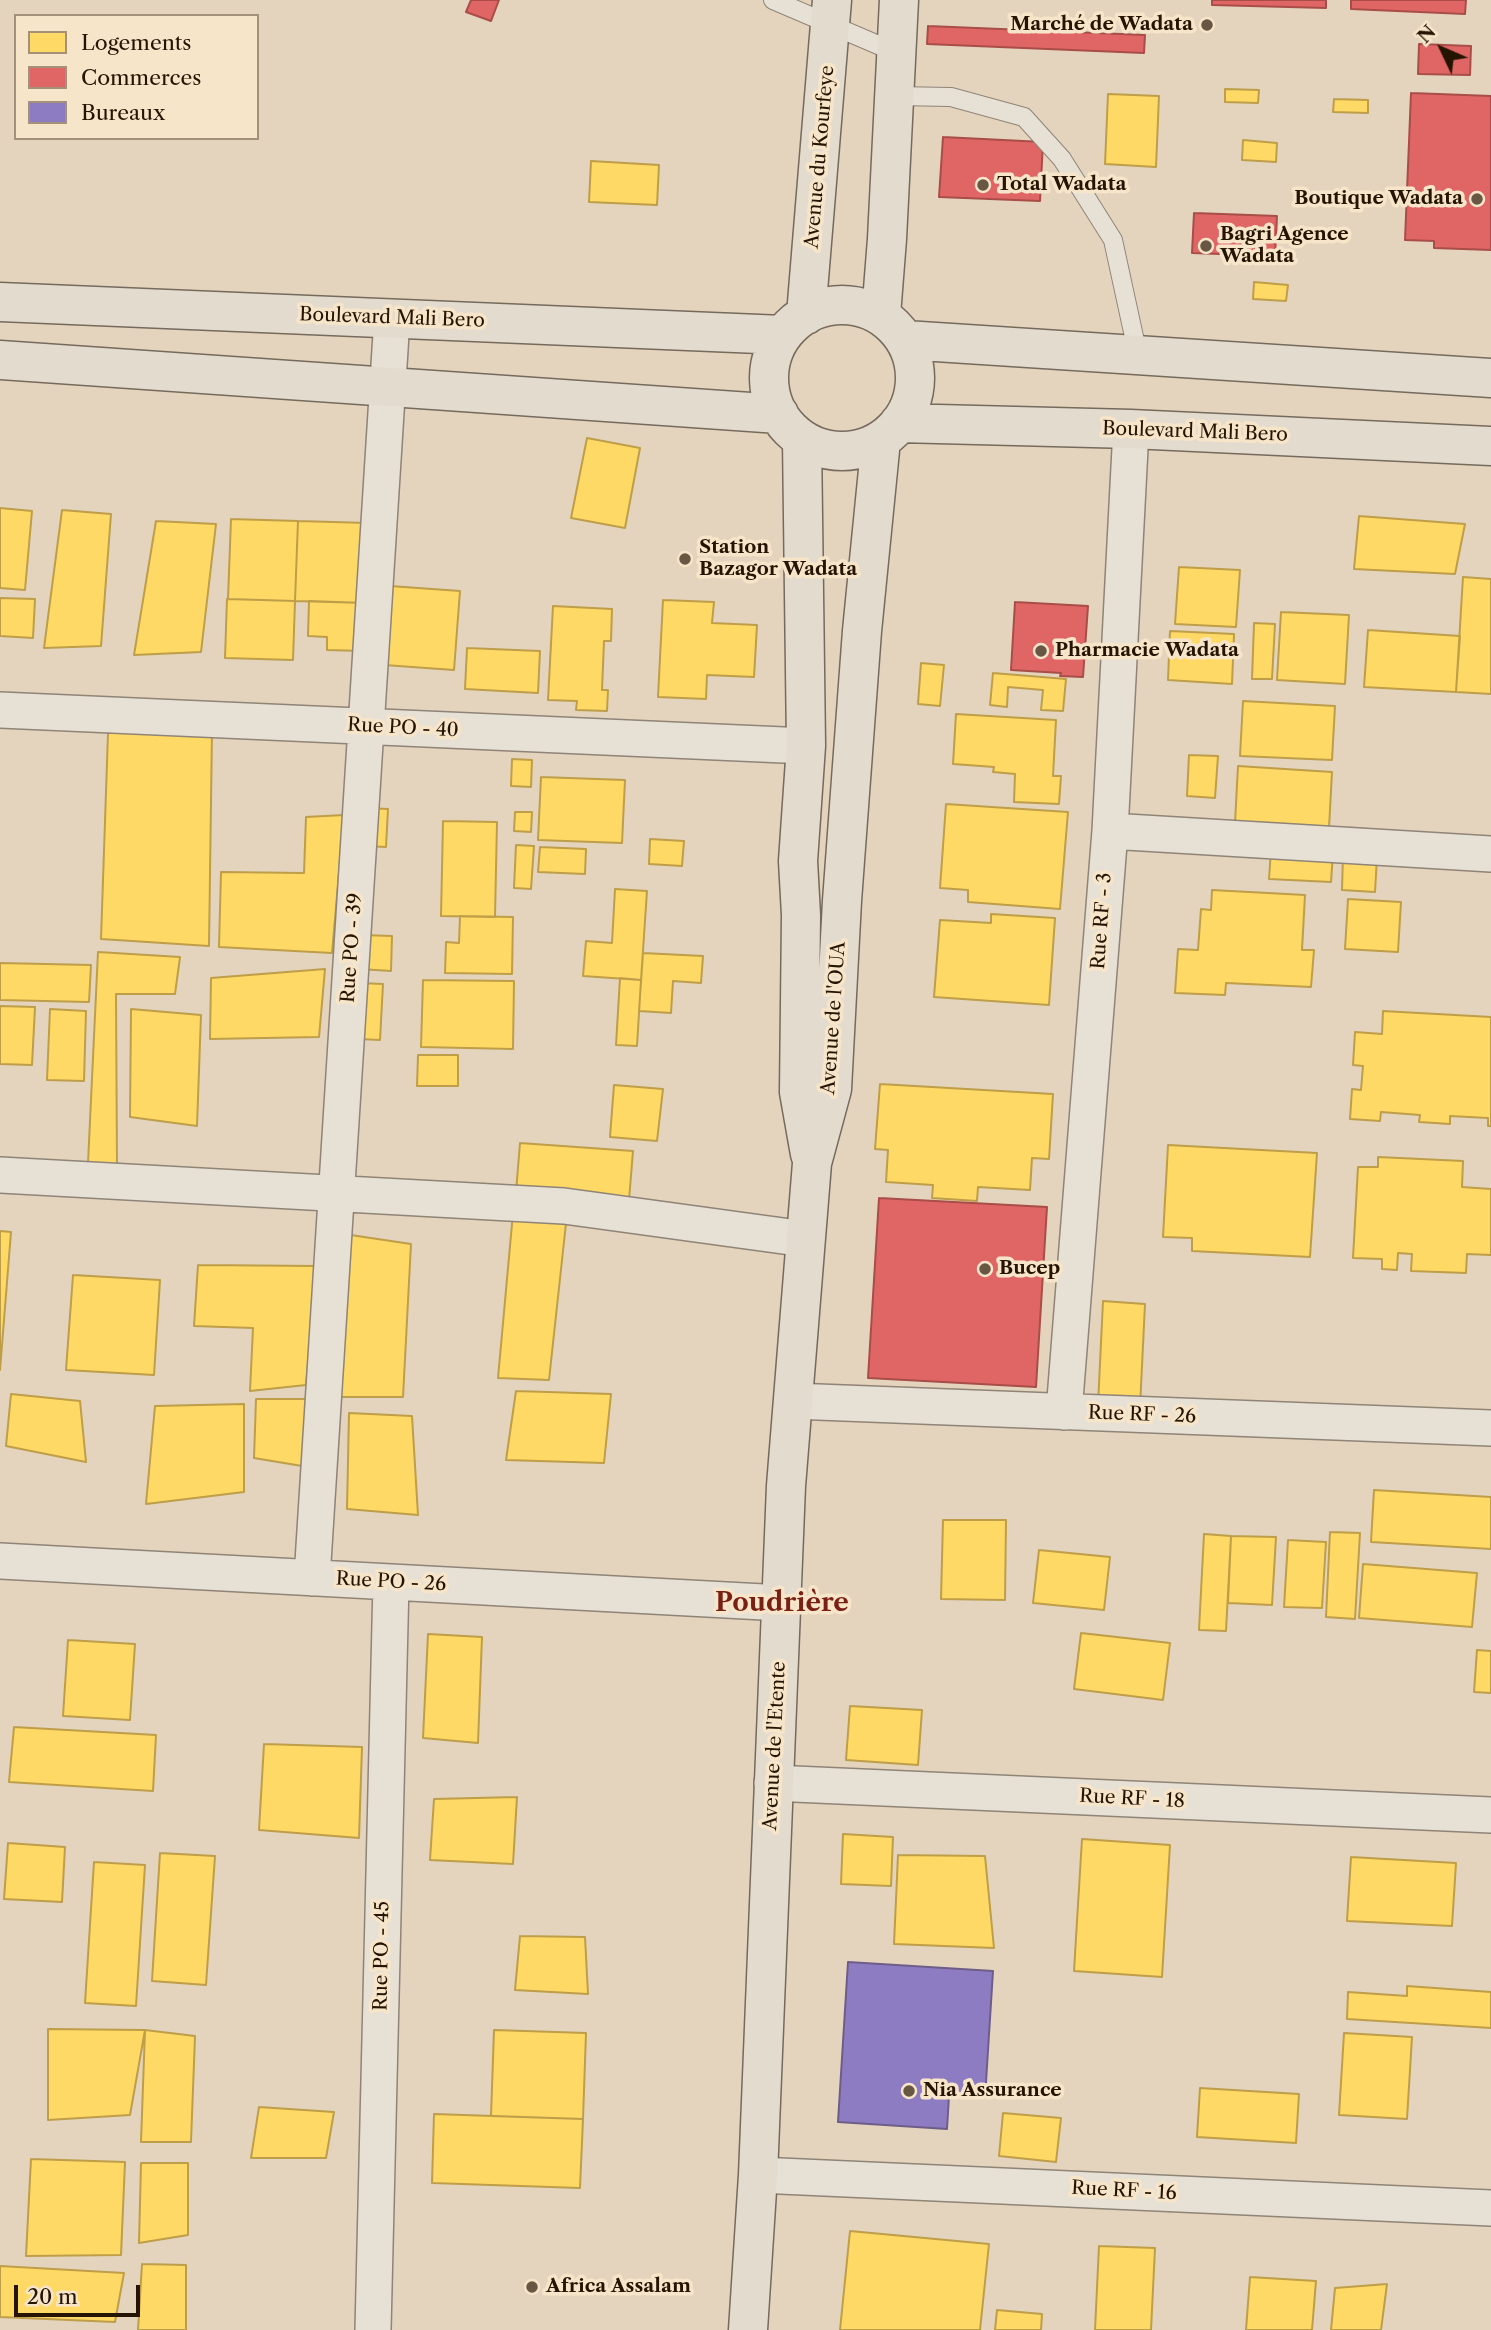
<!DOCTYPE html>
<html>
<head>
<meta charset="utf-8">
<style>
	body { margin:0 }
	#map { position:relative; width:1491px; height:2330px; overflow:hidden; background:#e4d4bd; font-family:"Libre Caslon Text",serif }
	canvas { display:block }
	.legend { position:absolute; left:14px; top:14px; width:245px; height:126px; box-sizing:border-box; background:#f7e5ca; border:2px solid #a3917a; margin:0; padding:9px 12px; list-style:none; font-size:21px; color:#251402 }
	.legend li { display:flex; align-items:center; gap:14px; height:35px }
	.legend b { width:35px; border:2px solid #a3917a }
	.north { position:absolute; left:1407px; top:14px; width:70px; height:70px; -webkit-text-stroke:5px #f7e5ca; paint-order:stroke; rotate:314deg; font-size:19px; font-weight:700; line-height:28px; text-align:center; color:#251402 }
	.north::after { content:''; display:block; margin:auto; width:24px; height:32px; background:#251402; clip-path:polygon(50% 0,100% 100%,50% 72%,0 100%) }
	.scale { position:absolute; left:14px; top:2285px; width:126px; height:32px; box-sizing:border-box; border:4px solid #251402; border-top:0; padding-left:9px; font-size:21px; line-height:24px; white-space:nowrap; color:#251402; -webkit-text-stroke:5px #f7e5ca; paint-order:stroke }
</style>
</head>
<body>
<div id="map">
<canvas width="1491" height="2330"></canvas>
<ul class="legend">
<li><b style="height:19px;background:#ffd966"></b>Logements</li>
<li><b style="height:19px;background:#e06666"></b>Commerces</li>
<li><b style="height:19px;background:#8e7cc3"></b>Bureaux</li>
</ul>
<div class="north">N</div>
<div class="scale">20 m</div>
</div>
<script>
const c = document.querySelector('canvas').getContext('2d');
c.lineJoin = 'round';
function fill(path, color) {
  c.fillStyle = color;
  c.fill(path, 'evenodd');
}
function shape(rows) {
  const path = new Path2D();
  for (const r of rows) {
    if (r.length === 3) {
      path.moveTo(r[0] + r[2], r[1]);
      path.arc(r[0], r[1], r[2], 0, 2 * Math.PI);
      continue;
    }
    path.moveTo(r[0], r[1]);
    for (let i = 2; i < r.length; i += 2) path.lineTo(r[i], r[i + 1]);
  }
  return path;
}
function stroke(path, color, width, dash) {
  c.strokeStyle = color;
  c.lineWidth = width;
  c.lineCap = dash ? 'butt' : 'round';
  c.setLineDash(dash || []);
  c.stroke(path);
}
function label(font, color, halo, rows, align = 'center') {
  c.font = font + ' "Libre Caslon Text",serif';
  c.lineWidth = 7;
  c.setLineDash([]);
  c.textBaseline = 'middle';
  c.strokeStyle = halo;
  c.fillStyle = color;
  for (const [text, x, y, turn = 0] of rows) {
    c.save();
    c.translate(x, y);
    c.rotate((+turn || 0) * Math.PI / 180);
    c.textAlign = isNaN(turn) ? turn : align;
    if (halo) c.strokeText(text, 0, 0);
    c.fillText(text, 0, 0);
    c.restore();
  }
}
const homes = shape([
	[1225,89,1259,90,1258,103,1225,102,1225,89],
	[1108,94,1159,96,1156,167,1105,164,1108,94],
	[1334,99,1368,100,1368,113,1333,112,1334,99],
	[1243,140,1277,143,1276,162,1242,160,1243,140],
	[591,161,659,165,657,205,589,202,591,161],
	[1254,282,1288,285,1286,301,1253,299,1254,282],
	[587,438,640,448,625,528,571,518,587,438],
	[0,508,32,511,25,590,0,588,0,508],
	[62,510,111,514,101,646,44,648,62,510],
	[1359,516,1465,524,1455,574,1354,569,1359,516],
	[231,519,298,521,295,601,228,599,231,519],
	[156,521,216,524,201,652,134,655,156,521],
	[298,521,368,523,366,603,295,601,298,521],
	[1179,567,1240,570,1236,627,1175,624,1179,567],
	[1463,577,1491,579,1491,694,1456,692,1463,577],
	[390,586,460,591,454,670,384,665,390,586],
	[0,598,35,599,33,638,0,636,0,598],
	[227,599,295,601,293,660,225,658,227,599],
	[663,600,714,602,712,623,757,625,754,677,707,675,706,699,658,697,663,600],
	[309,601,366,603,364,651,327,650,327,637,308,636,309,601],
	[553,606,612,609,611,641,604,641,602,690,608,690,607,711,576,710,577,701,548,700,553,606],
	[1281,612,1349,615,1345,684,1277,680,1281,612],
	[1254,623,1275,624,1272,679,1252,679,1254,623],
	[1368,630,1460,636,1456,692,1364,687,1368,630],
	[1170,631,1234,634,1232,684,1168,680,1170,631],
	[467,648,540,651,538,693,465,689,467,648],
	[921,663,944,665,940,706,918,704,921,663],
	[993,673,1066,679,1063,711,1041,710,1043,690,1008,687,1007,707,990,705,993,673],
	[1243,701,1335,706,1332,760,1240,756,1243,701],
	[956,714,1056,720,1053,776,1061,776,1059,804,1014,802,1015,774,993,772,994,767,953,764,956,714],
	[212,730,209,946,101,939,108,733,212,730],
	[1189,755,1218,756,1215,798,1187,796,1189,755],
	[512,759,532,760,531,787,511,786,512,759],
	[1238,766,1332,772,1329,828,1235,823,1238,766],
	[541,777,625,780,622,843,538,840,541,777],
	[946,804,1068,812,1060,909,968,902,968,890,940,888,946,804],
	[368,808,388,809,386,847,365,846,368,808],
	[515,812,532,812,531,832,514,831,515,812],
	[344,815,332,953,219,947,221,872,304,873,306,817,344,815],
	[443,821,497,822,495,917,441,916,443,821],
	[650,839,684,841,682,866,649,864,650,839],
	[516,845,534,846,531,889,514,888,516,845],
	[540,847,586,849,585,874,538,872,540,847],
	[1271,850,1333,853,1331,882,1269,879,1271,850],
	[1343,855,1377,857,1375,892,1342,890,1343,855],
	[615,889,647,891,641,980,583,976,586,941,612,943,615,889],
	[1212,890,1305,895,1302,950,1314,950,1311,987,1226,983,1225,995,1175,993,1178,949,1198,950,1201,909,1211,910,1212,890],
	[1348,899,1401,902,1398,952,1345,949,1348,899],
	[991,914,1055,918,1049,1005,934,997,940,920,991,923,991,914],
	[460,916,513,917,512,974,445,973,446,942,459,943,460,916],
	[362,935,392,936,391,971,360,969,362,935],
	[98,952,180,957,175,994,116,994,117,1166,88,1163,98,952],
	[643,953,703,956,701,983,673,981,671,1013,639,1011,643,953],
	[0,963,91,965,89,1002,0,1000,0,963],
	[325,969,319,1037,210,1039,211,978,325,969],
	[620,978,641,980,637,1046,616,1045,620,978],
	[423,980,514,981,513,1049,421,1047,423,980],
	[361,983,383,984,380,1040,359,1039,361,983],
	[0,1006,35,1007,32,1065,0,1064,0,1006],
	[50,1009,86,1011,84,1081,47,1080,50,1009],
	[131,1009,201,1015,197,1126,130,1117,131,1009],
	[1383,1011,1491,1017,1491,1126,1488,1126,1488,1118,1450,1116,1450,1124,1419,1122,1420,1115,1381,1112,1380,1121,1350,1119,1352,1089,1361,1090,1363,1066,1353,1065,1355,1032,1382,1034,1383,1011],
	[418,1055,458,1055,458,1086,417,1086,418,1055],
	[880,1084,1053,1094,1049,1159,1032,1158,1030,1190,978,1187,977,1201,932,1198,933,1185,886,1182,888,1150,875,1149,880,1084],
	[614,1085,663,1089,657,1141,610,1137,614,1085],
	[520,1143,633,1151,629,1200,516,1192,520,1143],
	[1168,1145,1317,1153,1310,1257,1192,1251,1192,1238,1163,1237,1168,1145],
	[1378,1157,1463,1161,1462,1187,1491,1189,1491,1255,1467,1254,1466,1273,1411,1271,1412,1254,1398,1253,1397,1270,1382,1269,1382,1259,1353,1258,1358,1167,1378,1167,1378,1157],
	[513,1213,567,1214,549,1380,498,1378,513,1213],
	[0,1231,11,1232,0,1370,0,1231],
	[344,1234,411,1244,403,1397,332,1397,344,1234],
	[198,1265,317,1266,306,1385,250,1391,253,1328,194,1326,198,1265],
	[73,1275,160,1280,154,1375,66,1370,73,1275],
	[1103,1301,1145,1304,1140,1407,1098,1405,1103,1301],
	[516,1391,611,1394,604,1463,506,1460,516,1391],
	[11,1394,80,1401,86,1462,6,1446,11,1394],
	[256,1399,317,1399,308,1467,254,1458,256,1399],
	[244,1404,244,1492,146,1504,155,1406,244,1404],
	[349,1413,412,1416,418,1515,347,1509,349,1413],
	[1374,1490,1491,1497,1491,1549,1371,1542,1374,1490],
	[943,1520,1006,1520,1005,1600,941,1599,943,1520],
	[1330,1532,1360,1533,1355,1619,1326,1617,1330,1532],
	[1204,1534,1231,1536,1226,1631,1199,1630,1204,1534],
	[1231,1536,1276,1537,1272,1605,1228,1603,1231,1536],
	[1288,1540,1326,1542,1322,1608,1284,1607,1288,1540],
	[1039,1550,1110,1557,1104,1610,1033,1603,1039,1550],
	[1363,1564,1477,1573,1472,1627,1359,1618,1363,1564],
	[1081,1633,1170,1643,1163,1700,1074,1689,1081,1633],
	[428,1634,482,1637,478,1743,423,1738,428,1634],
	[68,1640,135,1644,130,1720,63,1716,68,1640],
	[1477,1650,1491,1651,1491,1693,1474,1692,1477,1650],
	[850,1706,922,1710,918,1765,846,1760,850,1706],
	[14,1727,156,1735,153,1791,9,1782,14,1727],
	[264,1744,362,1747,359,1838,259,1830,264,1744],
	[517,1797,513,1864,430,1860,434,1799,517,1797],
	[843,1834,893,1837,891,1886,841,1884,843,1834],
	[1082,1839,1170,1845,1162,1977,1074,1971,1082,1839],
	[8,1843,65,1847,62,1902,4,1899,8,1843],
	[160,1853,215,1856,206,1985,152,1981,160,1853],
	[898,1855,985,1856,994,1948,894,1944,898,1855],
	[1351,1857,1456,1863,1452,1926,1347,1921,1351,1857],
	[94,1862,145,1865,136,2006,85,2003,94,1862],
	[520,1936,585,1937,588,1994,515,1990,520,1936],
	[1407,1986,1491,1992,1491,2028,1347,2019,1348,1992,1407,1996,1407,1986],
	[48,2029,145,2030,130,2115,48,2120,48,2029],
	[145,2030,195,2036,191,2142,141,2142,145,2030],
	[494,2030,586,2033,583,2119,491,2116,494,2030],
	[1344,2033,1412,2037,1407,2119,1339,2115,1344,2033],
	[1200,2088,1299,2094,1296,2143,1197,2137,1200,2088],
	[259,2107,334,2112,326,2158,251,2158,259,2107],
	[1003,2113,1061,2118,1056,2162,999,2156,1003,2113],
	[434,2114,583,2119,580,2188,432,2183,434,2114],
	[31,2159,125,2162,121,2255,26,2256,31,2159],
	[141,2163,188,2163,188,2235,139,2243,141,2163],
	[850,2231,989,2244,980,2330,840,2330,850,2231],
	[1099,2246,1155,2248,1151,2330,1095,2330,1099,2246],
	[142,2264,186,2265,186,2330,138,2330,142,2264],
	[0,2266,124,2273,115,2322,0,2317,0,2266],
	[1250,2277,1316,2281,1312,2330,1246,2330,1250,2277],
	[1387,2284,1381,2330,1331,2330,1335,2288,1387,2284],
	[997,2310,1042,2314,1041,2330,995,2330,997,2310]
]);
const shops = shape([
	[471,0,499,0,491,21,466,12,471,0],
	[1212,0,1326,0,1326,8,1212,5,1212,0],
	[1351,0,1466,0,1465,14,1351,9,1351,0],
	[928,26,1145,35,1144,53,927,44,928,26],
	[1419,44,1471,46,1470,75,1418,74,1419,44],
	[1411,93,1491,96,1491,250,1434,248,1434,241,1405,240,1411,93],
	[943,137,1043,142,1040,201,939,197,943,137],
	[1194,213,1277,216,1275,256,1192,253,1194,213],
	[1015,602,1088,606,1083,677,1060,676,1061,673,1011,670,1015,602],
	[879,1198,1047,1207,1036,1387,868,1378,879,1198]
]);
const offices = shape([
	[848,1962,993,1971,985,2098,949,2096,947,2129,838,2122,848,1962]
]);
const service = shape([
	[773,0,897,53],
	[895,96,951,97,1024,117,1062,159,1113,240,1138,355]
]);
const minor = shape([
	[0,710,806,746],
	[1110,831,1491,854],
	[0,1175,564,1206,805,1239],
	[792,1401,1491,1428],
	[1064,1412,1110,831,1131,429],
	[0,1561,782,1603],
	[312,1578,392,318],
	[772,1783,1491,1815],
	[758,2175,1491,2208],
	[373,2330,391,1582]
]);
const primary = shape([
	[0,302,783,335],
	[842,378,73],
	[806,315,832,0],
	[881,315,887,239,899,0],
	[905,340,1491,378],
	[0,360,779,414],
	[899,423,1131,429,1491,446],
	[802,440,806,746,798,861,801,915,799,1092,810,1154],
	[748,2330,758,2175,786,1486,812,1163,832,1089,842,901,862,631,881,440]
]);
const markers = [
	[1207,25,7,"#685743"],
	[983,185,7,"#685743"],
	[1477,199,7,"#685743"],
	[1206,246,7,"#685743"],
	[685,559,7,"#685743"],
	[1041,651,7,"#685743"],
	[985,1269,7,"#685743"],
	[909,2091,7,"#685743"],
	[532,2287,7,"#685743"]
];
const poiNames = [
	["Marché de Wadata",1193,25,"right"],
	["Total Wadata",997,185],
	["Boutique Wadata",1463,199,"right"],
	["Bagri Agence",1220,235],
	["Wadata",1220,257],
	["Station",699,548],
	["Bazagor Wadata",699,570],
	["Pharmacie Wadata",1055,651],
	["Bucep",999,1269],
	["Nia Assurance",923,2091],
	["Africa Assalam",546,2287]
];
const streetNames = [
	["Avenue du Kourfeye",820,157,-85],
	["Boulevard Mali Bero",392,318,2],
	["Boulevard Mali Bero",1195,432,2],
	["Rue PO - 40",403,728,3],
	["Rue RF - 3",1102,921,-86],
	["Rue PO - 39",352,948,-86],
	["Avenue de l'OUA",834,1018,-86],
	["Rue RF - 26",1142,1415,2],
	["Rue PO - 26",391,1582,3],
	["Avenue de l'Etente",775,1746,-87],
	["Rue RF - 18",1132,1799,3],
	["Rue PO - 45",382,1956,-89],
	["Rue RF - 16",1124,2191,3]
];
const districtNames = [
	["Poudrière",782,1603]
];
fill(homes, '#ffd966');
stroke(homes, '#be9e48', 2);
fill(shops, '#e06666');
stroke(shops, '#a84d48', 2);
fill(offices, '#8e7cc3');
stroke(offices, '#6e5d89', 2);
stroke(service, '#8f8476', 20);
stroke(minor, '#8f8476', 38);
stroke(primary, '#756a5c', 41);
stroke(service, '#e7e0d5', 18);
stroke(minor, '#e7e0d5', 35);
stroke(primary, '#e3dbce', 38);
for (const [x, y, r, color] of markers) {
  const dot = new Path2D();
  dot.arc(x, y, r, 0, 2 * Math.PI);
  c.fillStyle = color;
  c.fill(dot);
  stroke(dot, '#f7e5ca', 2.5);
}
label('bold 19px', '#251402', '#f7e5ca', poiNames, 'left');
label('19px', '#251402', '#f7e5ca', streetNames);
label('bold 26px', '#7a1f14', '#f7e5ca', districtNames);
</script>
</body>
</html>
